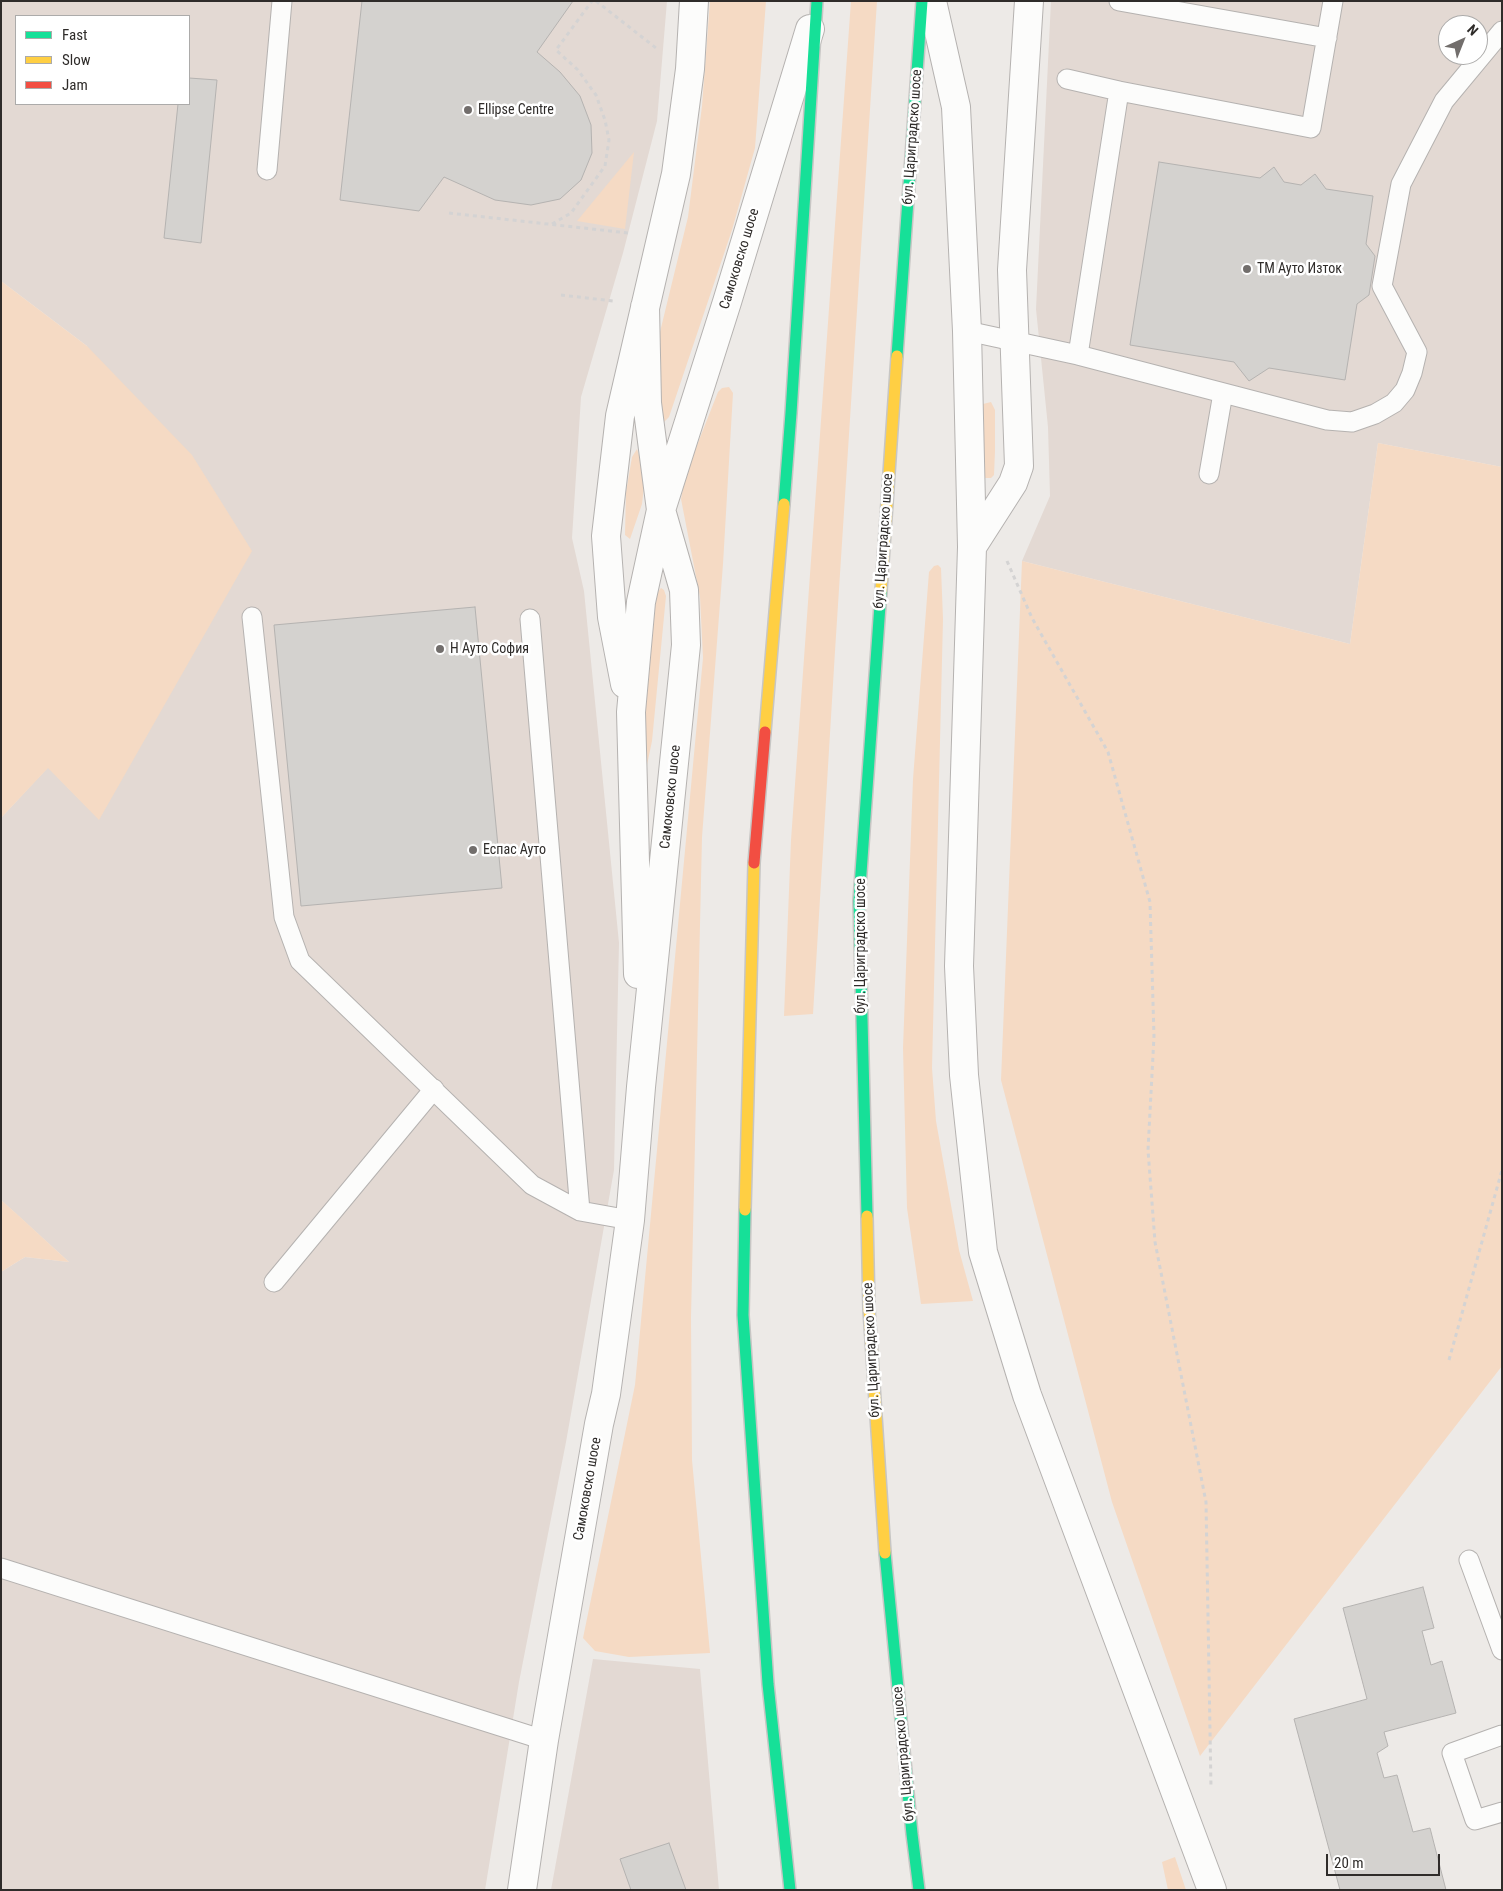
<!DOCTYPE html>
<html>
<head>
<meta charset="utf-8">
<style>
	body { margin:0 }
	#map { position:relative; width:1503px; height:1891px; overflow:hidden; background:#edeae7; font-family:"Roboto Condensed",sans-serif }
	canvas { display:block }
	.frame { position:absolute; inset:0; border:2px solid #2f2c2a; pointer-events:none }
	.legend { position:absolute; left:15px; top:15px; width:175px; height:90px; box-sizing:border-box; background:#fff; border:1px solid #acabaa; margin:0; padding:6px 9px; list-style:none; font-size:15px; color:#2f2c2a }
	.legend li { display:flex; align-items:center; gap:10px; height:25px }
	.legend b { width:25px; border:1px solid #acabaa }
	.north { position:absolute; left:1438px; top:15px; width:50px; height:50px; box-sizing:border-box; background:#fff; border:1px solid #acabaa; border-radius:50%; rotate:44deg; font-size:14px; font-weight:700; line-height:20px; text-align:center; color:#2f2c2a }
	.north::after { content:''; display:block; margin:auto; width:18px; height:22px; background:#726e6c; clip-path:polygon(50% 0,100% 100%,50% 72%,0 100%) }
	.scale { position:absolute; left:1326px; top:1854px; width:114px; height:22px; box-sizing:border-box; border:2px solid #2f2c2a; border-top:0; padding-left:6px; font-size:15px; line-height:18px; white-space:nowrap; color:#2f2c2a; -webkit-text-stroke:4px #fff; paint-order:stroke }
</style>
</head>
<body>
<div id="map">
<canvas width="1503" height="1891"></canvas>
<div class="frame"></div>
<ul class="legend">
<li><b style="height:6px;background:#16e098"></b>Fast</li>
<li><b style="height:6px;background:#ffcf43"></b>Slow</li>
<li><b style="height:6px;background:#f24e42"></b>Jam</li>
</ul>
<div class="north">N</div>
<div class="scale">20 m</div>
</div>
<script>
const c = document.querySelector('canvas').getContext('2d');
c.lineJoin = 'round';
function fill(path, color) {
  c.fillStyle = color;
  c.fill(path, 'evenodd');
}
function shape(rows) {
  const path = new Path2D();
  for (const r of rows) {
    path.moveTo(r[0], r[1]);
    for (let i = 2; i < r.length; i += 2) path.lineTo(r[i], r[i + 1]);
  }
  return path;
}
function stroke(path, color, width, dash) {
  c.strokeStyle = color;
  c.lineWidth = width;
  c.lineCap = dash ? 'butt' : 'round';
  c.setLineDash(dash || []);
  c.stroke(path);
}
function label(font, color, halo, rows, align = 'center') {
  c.font = font + ' "Roboto Condensed",sans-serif';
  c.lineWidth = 5;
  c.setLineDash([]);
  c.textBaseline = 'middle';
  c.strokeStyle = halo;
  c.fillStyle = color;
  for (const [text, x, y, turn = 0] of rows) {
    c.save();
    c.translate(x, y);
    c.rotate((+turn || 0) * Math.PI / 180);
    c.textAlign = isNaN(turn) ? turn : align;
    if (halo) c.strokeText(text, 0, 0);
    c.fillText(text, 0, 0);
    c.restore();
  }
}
const built = shape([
	[1,1,667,1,657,121,623,253,581,397,572,538,584,591,619,943,614,1170,566,1442,519,1682,485,1890,1,1890,1,1272,25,1257,69,1262,1,1200,1,818,48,767,99,819,87,346,1,281],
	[16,16,189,16,189,104,16,104],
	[1051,1,1502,1,1502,467,1378,443,1350,644,1022,561,1050,496,1048,427,1036,309],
	[1448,25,1478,25,1478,55,1448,55],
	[593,1659,700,1669,719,1890,551,1890]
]);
const green = shape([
	[710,1,766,1,755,148,732,230,669,417,664,422,659,421,654,402,660,332,688,217,702,106],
	[851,1,877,1,835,651,813,1014,784,1016,791,840],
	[634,152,625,229,577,221],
	[1,281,87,346,192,455,252,551,99,820,48,768,1,818],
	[729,387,733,393,723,564,702,837,691,1317,692,1460,710,1653,629,1657,595,1651,583,1638,635,1385,703,658,700,597,681,499,686,473,718,392,722,388],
	[991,402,995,410,995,451,994,475,991,478,986,478,983,477,981,407,983,404],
	[1378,443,1502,467,1502,1366,1200,1756,1112,1502,1001,1080,1022,561,1350,644],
	[637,449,643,468,644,486,642,504,630,539,625,535,626,492,632,457],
	[938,565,941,568,943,619,932,1068,936,1121,959,1250,973,1301,921,1304,907,1208,903,1048,913,779,929,572,934,566],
	[661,588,664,590,666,596,652,741,647,765,643,766,643,701,650,604,657,593],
	[1,1200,19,1216,69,1262,25,1257,1,1272],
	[1175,1857,1186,1890,1168,1890,1162,1862]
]);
const building = shape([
	[362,1,573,1,537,52,560,72,580,96,591,125,592,153,581,180,560,199,531,205,495,200,444,177,419,211,340,200,362,1],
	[189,78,217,80,201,243,164,238,178,104,189,104,189,78],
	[1159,162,1260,178,1274,167,1284,182,1301,185,1315,174,1326,189,1373,196,1366,244,1375,256,1369,295,1357,304,1345,380,1269,368,1249,381,1234,362,1130,345,1159,162],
	[475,607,502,888,301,906,274,625,475,607],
	[1423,1587,1434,1628,1422,1631,1431,1665,1442,1661,1456,1713,1384,1732,1388,1746,1377,1753,1384,1778,1397,1775,1413,1832,1430,1828,1446,1890,1340,1890,1294,1719,1367,1699,1343,1608,1423,1587],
	[669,1843,686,1890,631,1890,620,1859,669,1843]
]);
const path = shape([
	[596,1,656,48],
	[449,213,628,233],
	[552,224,571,213,605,166,609,140,605,120,596,95,578,70,556,50,592,1],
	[561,295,613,301],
	[1007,561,1032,618,1108,752,1150,902,1154,1036,1148,1150,1155,1242,1206,1502,1211,1788],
	[1449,1360,1502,1170]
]);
const lane = shape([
	[1119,1,1327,38],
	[1067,79,1119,91],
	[267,170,282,1],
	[967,331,1078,355,1119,91,1311,128,1333,1],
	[1078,355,1327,420,1352,422,1375,414,1394,403,1405,390,1412,373,1417,352,1382,286,1401,184,1444,101,1502,31],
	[1209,474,1223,393],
	[252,617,284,917,300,961,532,1185,580,1211,630,1220],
	[530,619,580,1211],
	[274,1282,434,1089],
	[1469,1560,1502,1650],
	[1,1568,544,1740],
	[1502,1735,1452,1753,1475,1820,1502,1812]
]);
const street = shape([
	[932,1,956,107,967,331,972,547,959,966,964,1075,983,1252,1027,1395,1212,1890],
	[972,547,1013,483,1019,466,1012,270,1029,1],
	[625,684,612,617,606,536,620,416,676,174,690,69,694,1],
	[638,974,631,712,641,602,661,510,727,302,810,29],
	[522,1890,544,1740,599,1424,606,1394,630,1220,641,1087,686,645,684,590,661,510,647,403,645,307]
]);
const fast = shape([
	[897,356,922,1],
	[784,504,791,413,817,1],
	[745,1210,743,1315,768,1684,790,1890],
	[867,1216,859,901,881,591],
	[885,1553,912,1834,919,1890]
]);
const slow = shape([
	[881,591,897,356],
	[765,732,784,504],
	[745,1210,754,863],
	[867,1216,869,1309,885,1553]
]);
const jam = shape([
	[754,863,765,732]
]);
const markers = [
	[468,110,5,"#726e6c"],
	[1247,269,5,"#726e6c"],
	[440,649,5,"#726e6c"],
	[473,850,5,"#726e6c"]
];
const poiNames = [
	["Ellipse Centre",478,110],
	["ТМ Ауто Изток",1257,269],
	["Н Ауто София",450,649],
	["Еспас Ауто",483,850]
];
const streetNames = [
	["бул. Цариградско шосе",913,137,-86],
	["Самоковско шосе",740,259,-73],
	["бул. Цариградско шосе",884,541,-86],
	["Самоковско шосе",671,797,-84],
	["бул. Цариградско шосе",861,946,-90],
	["бул. Цариградско шосе",872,1350,-93],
	["Самоковско шосе",588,1489,-80],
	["бул. Цариградско шосе",904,1754,-95]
];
fill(built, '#e3d9d3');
fill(green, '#f5dac4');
fill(building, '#d4d2cf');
stroke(building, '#b5b3b1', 1);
stroke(lane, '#b5b2b0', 21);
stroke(street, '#b5b2b0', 30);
stroke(fast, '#c7c6c4', 14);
stroke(slow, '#c7c6c4', 14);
stroke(jam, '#c7c6c4', 14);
stroke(path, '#d4d3d3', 3, [4, 4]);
stroke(lane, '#fcfcfb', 19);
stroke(street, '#fcfcfb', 28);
stroke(fast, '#16e098', 11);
stroke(slow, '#ffcf43', 11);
stroke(jam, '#f24e42', 11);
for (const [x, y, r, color] of markers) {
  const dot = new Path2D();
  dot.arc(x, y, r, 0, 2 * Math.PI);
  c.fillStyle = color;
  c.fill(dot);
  stroke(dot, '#fff', 2);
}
label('14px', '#2f2c2a', '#fff', poiNames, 'left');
label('14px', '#2f2c2a', '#fff', streetNames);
</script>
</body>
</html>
